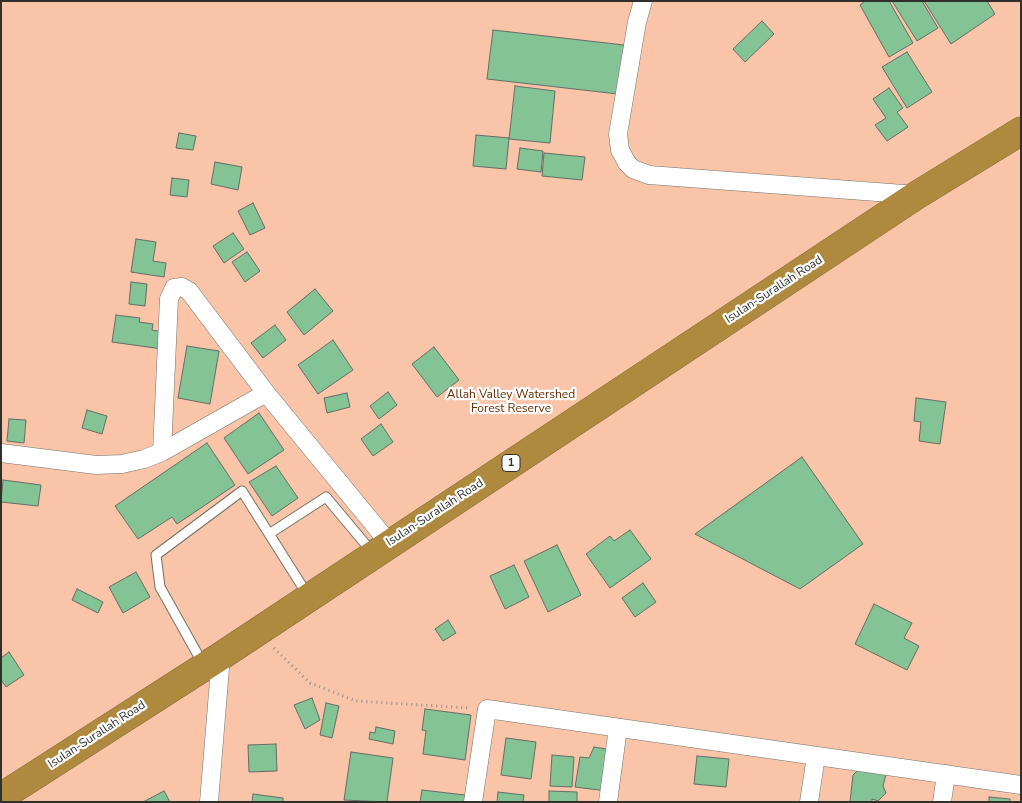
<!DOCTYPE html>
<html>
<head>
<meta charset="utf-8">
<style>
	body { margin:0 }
	#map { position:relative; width:1022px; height:803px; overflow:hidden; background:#dee0d6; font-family:"Nunito Sans",sans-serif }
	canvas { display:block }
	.frame { position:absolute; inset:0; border:2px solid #2f302c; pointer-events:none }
</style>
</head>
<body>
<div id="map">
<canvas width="1022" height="803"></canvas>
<div class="frame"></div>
</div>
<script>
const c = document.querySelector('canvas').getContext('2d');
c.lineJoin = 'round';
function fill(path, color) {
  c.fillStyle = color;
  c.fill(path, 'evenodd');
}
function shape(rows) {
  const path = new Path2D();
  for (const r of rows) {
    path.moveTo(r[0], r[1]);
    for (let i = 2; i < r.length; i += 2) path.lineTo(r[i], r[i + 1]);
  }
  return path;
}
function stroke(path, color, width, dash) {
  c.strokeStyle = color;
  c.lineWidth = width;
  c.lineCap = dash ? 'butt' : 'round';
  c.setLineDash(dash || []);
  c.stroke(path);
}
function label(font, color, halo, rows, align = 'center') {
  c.font = font + ' "Nunito Sans",sans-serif';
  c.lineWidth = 4.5;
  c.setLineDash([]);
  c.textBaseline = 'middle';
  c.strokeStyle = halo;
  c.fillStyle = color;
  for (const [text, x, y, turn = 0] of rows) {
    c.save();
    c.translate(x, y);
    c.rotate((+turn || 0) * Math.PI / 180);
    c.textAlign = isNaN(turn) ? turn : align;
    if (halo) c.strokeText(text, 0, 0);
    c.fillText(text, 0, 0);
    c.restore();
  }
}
const green = shape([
	[1,1,1021,1,1021,802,1,802]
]);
const building = shape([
	[865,1,889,1,913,43,889,57,860,5,865,1],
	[892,1,922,1,938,28,917,41,892,1],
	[924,1,987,1,995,14,951,44,924,1],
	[762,21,774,34,745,62,733,49,762,21],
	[493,30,624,45,618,94,487,79,493,30],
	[907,52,932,92,907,108,882,67,907,52],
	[515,86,555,91,550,143,509,139,515,86],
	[889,88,903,108,897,112,908,127,887,141,875,125,886,118,873,99,889,88],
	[179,133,196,136,193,150,176,148,179,133],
	[476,135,509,138,506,169,473,166,476,135],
	[520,148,543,151,541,172,517,169,520,148],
	[544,153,585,157,582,180,542,176,544,153],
	[215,162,242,167,238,190,211,184,215,162],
	[172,178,189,180,187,197,170,195,172,178],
	[253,203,265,228,250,235,238,211,253,203],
	[233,233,244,249,224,263,213,246,233,233],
	[136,239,156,242,153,261,166,263,164,277,131,272,136,239],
	[247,252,260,271,245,282,232,262,247,252],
	[131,282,147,284,145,306,129,304,131,282],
	[315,289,333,311,304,335,287,312,315,289],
	[116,315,140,318,139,322,153,324,152,330,164,332,162,349,112,342,116,315],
	[275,325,286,340,263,358,251,343,275,325],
	[333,340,353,370,318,394,298,365,333,340],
	[187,346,219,351,210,404,178,398,187,346],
	[434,347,459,380,437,397,412,364,434,347],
	[388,392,397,405,379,419,370,406,388,392],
	[347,393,350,407,327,413,324,398,347,393],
	[916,398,946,402,940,444,919,441,921,422,914,421,916,398],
	[87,410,107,416,102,434,82,428,87,410],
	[259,413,284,450,248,474,224,438,259,413],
	[9,419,26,420,24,443,7,441,9,419],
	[381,424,393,442,373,456,361,439,381,424],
	[207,443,235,485,177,524,172,517,138,539,115,506,207,443],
	[802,457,863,544,800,589,695,534,802,457],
	[276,466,298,498,272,516,249,482,276,466],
	[3,480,41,485,38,506,1,502,3,480],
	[630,530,651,559,610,588,586,554,610,536,614,541,630,530],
	[557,545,581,595,548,612,524,561,557,545],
	[514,565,529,597,505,609,490,576,514,565],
	[136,572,150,597,123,613,109,587,136,572],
	[643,583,656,602,635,617,622,598,643,583],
	[77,589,103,602,98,613,72,600,77,589],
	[874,604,912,623,904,638,919,646,907,670,855,644,874,604],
	[448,620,456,633,443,641,435,629,448,620],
	[9,652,24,675,6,687,1,680,1,658,9,652],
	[312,698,320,720,305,729,294,705,312,698],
	[326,703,339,706,332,738,320,735,326,703],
	[425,709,471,715,465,760,423,754,426,731,422,730,425,709],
	[376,727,395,731,393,744,369,739,370,732,375,733,376,727],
	[506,738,536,742,531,779,501,775,506,738],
	[276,744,277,771,249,772,248,745,276,744],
	[594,747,612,750,607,791,575,787,580,757,589,758,594,747],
	[351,752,393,758,387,802,344,800,351,752],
	[552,755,574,757,572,787,550,786,552,755],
	[697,756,729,759,726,787,694,784,697,756],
	[861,767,886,774,883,786,886,793,878,801,872,799,872,802,850,802,853,775,861,767],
	[422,790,465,795,465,802,420,802,422,790],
	[164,791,170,802,143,802,164,791],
	[549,791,577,792,577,802,549,802,549,791],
	[498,792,524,795,523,802,497,802,498,792],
	[253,794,283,798,283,802,252,802,253,794],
	[989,797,1010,799,1010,802,989,802,989,797]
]);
const path = shape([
	[274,648,310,683,356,701,470,708]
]);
const lane = shape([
	[269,534,326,497,372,552],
	[203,664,160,587,156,555,242,491,307,594]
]);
const street = shape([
	[643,1,637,22,618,134,620,150,627,163,633,169,649,175,917,195],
	[162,452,169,299,174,288,182,287,189,291,266,393,389,543],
	[1,453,96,465,122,464,144,459,162,452,266,393],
	[209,802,221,656],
	[473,802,487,709,1021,785],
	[608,802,618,728],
	[809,802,816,756],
	[942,802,946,774]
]);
const highway = shape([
	[1,797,221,656,917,195,1021,131]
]);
const shields = [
	[511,463,18]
];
const shieldNames = [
	["1",511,463]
];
const streetNames = [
	["Isulan-Surallah Road",774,290,-33],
	["Isulan-Surallah Road",435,513,-33],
	["Isulan-Surallah Road",97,735,-33]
];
const parkNames = [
	["Allah Valley Watershed",511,395],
	["Forest Reserve",511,409]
];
fill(green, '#fac4a8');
fill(building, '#84c393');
stroke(building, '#656d67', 1);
stroke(lane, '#71736a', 11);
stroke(street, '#71736a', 19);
stroke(highway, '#826a38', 29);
stroke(path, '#8f9189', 3, [1, 4]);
stroke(lane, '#fff', 9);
stroke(street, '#fff', 18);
stroke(highway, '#af893e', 28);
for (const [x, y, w] of shields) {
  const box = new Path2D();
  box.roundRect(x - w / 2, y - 8.5, w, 17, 4);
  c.fillStyle = '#fff';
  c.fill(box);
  stroke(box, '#2f302c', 1);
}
label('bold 11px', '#2f302c', null, shieldNames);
label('12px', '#2f302c', '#fff', streetNames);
label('12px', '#682c03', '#fff', parkNames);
</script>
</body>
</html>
